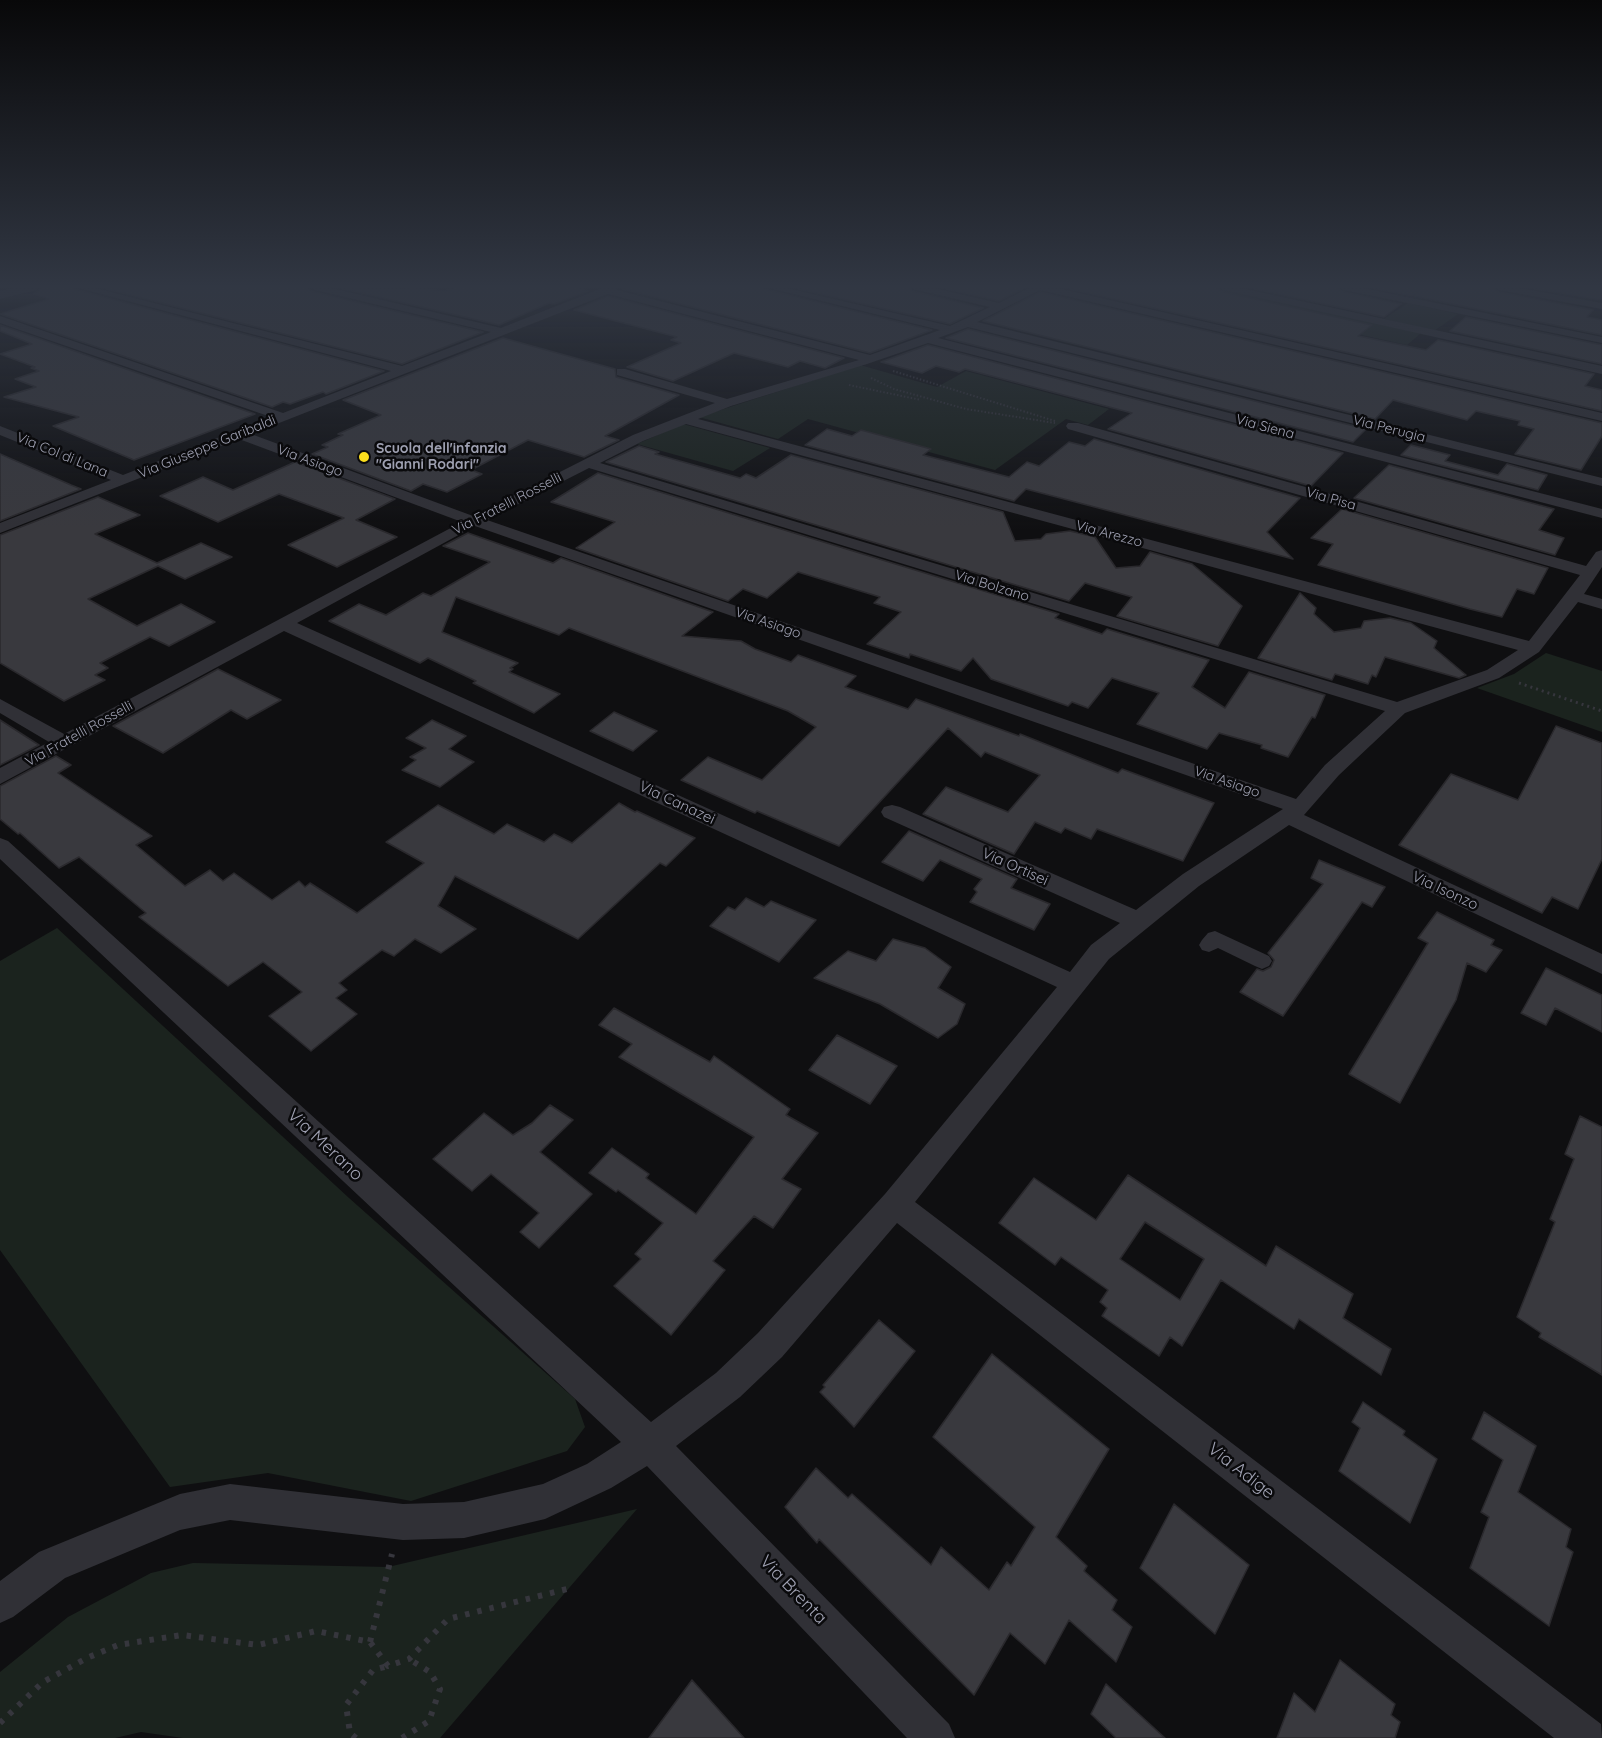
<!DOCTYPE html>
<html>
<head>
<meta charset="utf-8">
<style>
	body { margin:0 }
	canvas { display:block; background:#0f0f11 }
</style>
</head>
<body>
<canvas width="1602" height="1738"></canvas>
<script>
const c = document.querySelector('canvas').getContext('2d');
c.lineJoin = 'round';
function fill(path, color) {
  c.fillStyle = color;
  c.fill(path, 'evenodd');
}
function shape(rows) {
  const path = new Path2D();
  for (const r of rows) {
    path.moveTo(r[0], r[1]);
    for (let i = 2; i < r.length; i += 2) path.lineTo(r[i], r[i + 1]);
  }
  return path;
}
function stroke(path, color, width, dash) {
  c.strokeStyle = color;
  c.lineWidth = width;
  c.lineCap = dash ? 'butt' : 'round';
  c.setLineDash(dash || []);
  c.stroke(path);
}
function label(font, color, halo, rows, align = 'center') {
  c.font = font + ' Quicksand,sans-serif';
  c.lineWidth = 5;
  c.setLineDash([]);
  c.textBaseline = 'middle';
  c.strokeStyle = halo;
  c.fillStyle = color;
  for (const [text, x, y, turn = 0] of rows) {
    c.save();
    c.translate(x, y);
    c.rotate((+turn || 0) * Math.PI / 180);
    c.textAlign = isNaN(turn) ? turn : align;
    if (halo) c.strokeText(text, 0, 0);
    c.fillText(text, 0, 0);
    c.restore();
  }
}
const green = shape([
	[1223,290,1421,333,1407,345,1206,300],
	[1408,303,1458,314,1434,331,1384,319],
	[860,365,937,387,966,371,1109,409,1088,425,1066,419,995,470,808,419,778,439,699,417],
	[683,424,770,448,733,471,637,444],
	[1546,653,1602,671,1602,732,1477,688,1514,674],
	[57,928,349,1198,575,1399,585,1427,567,1451,411,1501,268,1473,170,1487,0,1250,0,961],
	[637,1509,440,1738,183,1738,141,1732,115,1738,0,1738,0,1672,68,1617,151,1573,193,1563,388,1567]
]);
const building = shape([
	[40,287,73,287,74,289,384,371,326,394,323,392,290,404,283,402,272,407,0,314,49,299,33,294,39,291,40,287],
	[99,287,308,287,310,291,483,332,402,364,99,287],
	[336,287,404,289,410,287,445,291,455,287,586,287,580,289,588,291,554,304,549,303,499,325,336,287],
	[623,287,763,287,764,289,932,330,870,353,623,289,623,287],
	[791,287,910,287,912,291,983,308,950,324,791,287],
	[938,287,1026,287,999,301,938,287],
	[1062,287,1216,287,1223,292,1372,325,1358,336,1426,350,1438,340,1594,374,1585,386,1602,390,1602,411,1062,287],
	[1246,287,1337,287,1344,292,1401,304,1384,317,1246,287],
	[1368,287,1492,287,1499,292,1593,310,1587,317,1602,320,1602,335,1414,296,1415,294,1412,296,1368,287],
	[1525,287,1602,287,1602,298,1600,300,1525,287],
	[1040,292,1602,423,1602,436,1581,470,1515,454,1534,429,1518,425,1520,421,1476,411,1467,420,1393,400,1375,419,983,321,1040,292],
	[608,296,844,358,825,368,800,361,788,367,734,353,673,381,627,367,681,343,671,340,677,337,574,310,608,296],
	[1466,317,1602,345,1602,364,1450,331,1466,317],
	[0,325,255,414,134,460,53,426,79,417,4,397,36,387,15,379,39,371,31,368,35,367,0,354,32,344,0,331,0,325],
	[968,329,1366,429,1353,442,946,338,968,329],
	[503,338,615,369,616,377,679,395,605,436,619,440,584,457,528,440,471,470,482,474,447,492,423,484,411,491,312,454,328,447,322,445,343,435,338,434,381,415,343,400,503,338],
	[928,345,1343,453,1311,486,1108,429,1132,413,965,369,959,372,936,366,922,373,881,362,928,345],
	[827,429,852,436,861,430,931,449,923,455,1009,477,1027,462,1039,466,1069,442,1085,446,1094,439,1300,498,1267,532,1293,559,1026,489,1014,501,805,445,827,429],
	[1411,445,1450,455,1445,461,1498,475,1507,464,1547,475,1538,490,1401,455,1411,445],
	[639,446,659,452,655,454,740,478,746,474,756,478,791,455,1003,512,1015,541,1041,539,1046,534,1070,531,1095,537,1116,568,1140,566,1150,552,1192,564,1242,606,1218,646,1117,616,1132,597,1085,583,1069,601,606,462,639,446],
	[0,454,71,485,81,489,0,521,0,454],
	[295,462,395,499,356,520,397,537,337,567,288,545,344,518,279,494,218,522,160,496,203,477,233,490,295,462],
	[1389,465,1554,509,1539,530,1564,538,1555,555,1354,498,1389,465],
	[598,473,1059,614,1055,618,1102,634,1107,629,1209,660,1192,687,1225,708,1249,672,1325,695,1315,718,1312,717,1288,757,1261,748,1262,745,1219,733,1207,749,1137,724,1159,693,1112,678,1088,708,1072,702,1068,706,991,679,973,658,961,671,910,654,909,658,867,644,901,612,874,603,880,597,798,572,767,598,743,589,728,601,576,548,615,522,551,502,598,473],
	[98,497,140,515,95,534,157,563,201,543,232,557,185,579,158,566,88,599,137,626,181,604,215,622,169,646,150,637,100,663,108,668,95,675,105,680,64,701,0,663,0,535,98,497],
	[1342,509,1548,568,1534,594,1517,589,1502,617,1470,609,1318,565,1333,544,1311,538,1342,509],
	[468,533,553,563,561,558,713,612,682,636,741,641,755,649,791,662,798,655,856,676,845,687,908,709,916,699,1019,736,1020,734,1118,773,1122,769,1214,803,1183,861,1097,829,1091,839,1065,828,1061,833,1035,822,1014,854,923,814,946,787,1008,812,1040,775,985,752,981,757,948,728,839,846,757,811,755,813,681,780,708,757,762,780,816,727,788,711,569,628,559,635,456,597,442,632,518,663,510,668,513,669,509,672,560,694,534,713,473,683,476,681,428,658,420,663,329,621,359,604,386,615,423,593,431,596,490,562,443,546,468,533],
	[1300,593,1316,608,1314,614,1334,632,1361,628,1364,621,1390,618,1411,623,1437,641,1434,648,1466,675,1459,678,1385,657,1376,677,1372,675,1368,684,1335,674,1332,680,1258,658,1300,593],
	[218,669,281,700,247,719,231,710,163,753,113,726,218,669],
	[614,712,657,731,633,751,590,731,614,712],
	[0,720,39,745,0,765,0,720],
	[432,720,466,736,449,749,474,762,440,787,402,770,416,760,410,757,426,748,406,738,432,720],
	[1556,726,1602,743,1602,859,1578,909,1552,897,1542,913,1399,845,1451,774,1518,800,1556,726],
	[56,756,71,765,58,773,152,836,136,845,185,886,210,870,223,881,234,873,272,900,299,881,305,887,310,883,357,913,424,863,386,842,438,805,494,834,507,824,544,842,554,834,572,843,619,803,635,812,637,811,695,838,666,866,660,863,578,939,455,876,438,906,476,929,441,953,415,939,394,956,382,950,339,983,347,990,336,998,357,1014,311,1051,269,1016,302,992,263,962,228,986,139,917,146,913,79,857,59,868,20,833,18,834,0,819,0,786,56,756],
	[909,831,1017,879,1011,888,1050,904,1034,930,970,902,977,892,974,889,982,879,940,860,923,881,882,862,909,831],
	[1319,860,1385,887,1372,907,1362,902,1283,1016,1240,992,1257,969,1263,971,1271,967,1274,960,1268,953,1323,884,1311,878,1319,860],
	[746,898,764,907,771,901,816,920,779,962,710,926,728,907,735,910,746,898],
	[1437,912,1494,940,1491,945,1502,950,1486,972,1467,963,1456,1000,1400,1103,1349,1074,1428,943,1418,938,1437,912],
	[893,939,925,948,951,967,938,988,965,1004,957,1024,938,1038,880,1004,814,978,848,951,876,961,893,939],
	[1546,968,1602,995,1602,1032,1555,1008,1546,1025,1521,1013,1546,968],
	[614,1008,710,1062,714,1056,790,1109,786,1115,818,1133,782,1179,801,1189,773,1228,754,1216,713,1261,725,1270,671,1335,614,1286,641,1259,635,1254,663,1223,618,1190,616,1192,589,1173,612,1148,649,1174,646,1178,696,1214,754,1137,619,1057,632,1044,599,1025,614,1008],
	[837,1035,897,1066,870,1104,809,1070,837,1035],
	[550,1105,573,1120,540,1152,592,1194,539,1248,520,1232,539,1213,491,1174,472,1191,433,1159,484,1113,513,1135,532,1123,550,1105],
	[1580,1116,1602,1127,1602,1375,1539,1337,1541,1333,1517,1317,1555,1222,1550,1219,1574,1159,1565,1154,1580,1116],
	[1128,1175,1266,1266,1276,1246,1353,1294,1343,1318,1391,1349,1381,1375,1299,1319,1294,1329,1221,1280,1182,1346,1170,1337,1159,1356,1102,1316,1107,1308,1100,1302,1108,1290,1061,1257,1055,1265,999,1223,1034,1178,1096,1220,1128,1175],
	[1145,1222,1204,1259,1180,1300,1120,1259,1145,1222],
	[879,1320,915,1351,854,1427,820,1392,825,1387,823,1385,879,1320],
	[992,1354,1109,1449,1056,1537,1087,1566,1084,1571,1117,1600,1112,1610,1132,1627,1116,1662,1069,1620,1045,1664,1010,1633,974,1695,819,1539,817,1543,785,1507,816,1468,848,1498,852,1494,931,1565,941,1547,989,1590,1007,1562,1011,1566,1035,1527,933,1437,992,1354],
	[1363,1402,1405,1431,1403,1435,1437,1459,1410,1523,1339,1471,1360,1428,1352,1422,1363,1402],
	[1484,1412,1536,1446,1518,1492,1571,1529,1566,1547,1573,1552,1549,1626,1470,1568,1489,1517,1481,1512,1503,1460,1472,1439,1484,1412],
	[1174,1504,1249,1565,1215,1634,1140,1568,1174,1504],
	[1340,1660,1395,1704,1391,1715,1400,1722,1395,1738,1277,1738,1294,1693,1315,1712,1340,1660],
	[692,1680,744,1738,649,1738,692,1680],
	[1106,1684,1165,1738,1116,1738,1091,1714,1106,1684]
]);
const pathFar2 = shape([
	[893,371,1055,421],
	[871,378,894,389,966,409,1055,423],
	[849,385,921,400]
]);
const pathFar1 = shape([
	[1519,683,1602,711]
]);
const path = shape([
	[370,1642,392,1554],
	[0,1723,43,1682,87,1658,118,1645,182,1635,258,1645,316,1631,370,1642,388,1666,409,1659,448,1619,567,1589],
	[356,1738,350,1733,346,1705,373,1670,388,1666],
	[402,1738,429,1721,440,1689,430,1672,409,1659]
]);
const pedestrian = shape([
	[1215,931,1269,956,1272,961,1269,966,1262,969,1255,966,1218,948,1209,952,1202,950,1199,945,1202,940,1208,933,1215,931]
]);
const minor = shape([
	[75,287,91,287,402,366,491,332,311,289,310,287,327,287,501,328,602,288,620,287,617,290,870,355,940,330,765,287,782,287,950,326,990,307,913,289,912,287,929,287,999,303,1031,287,1053,287,1602,413,1602,421,1040,290,977,322,1602,478,1602,486,968,327,938,338,1602,509,1602,518,928,343,867,364,731,406,698,419,1529,641,1580,575,1068,429,1066,426,1068,423,1078,423,1586,566,1596,552,1602,550,1602,567,1584,594,1602,599,1602,609,1578,602,1539,652,1499,678,1405,713,1339,775,1304,815,1602,954,1602,974,1289,825,1199,886,1109,959,915,1202,1601,1724,1602,1738,1554,1738,897,1223,782,1357,740,1397,676,1446,949,1724,955,1738,907,1738,647,1466,611,1488,545,1519,464,1538,403,1540,230,1520,180,1530,65,1578,13,1617,0,1623,0,1581,39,1552,180,1494,230,1484,403,1504,464,1502,543,1484,587,1464,621,1442,0,859,0,838,8,841,651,1422,716,1373,758,1333,885,1194,1057,987,284,631,0,784,0,768,49,742,0,713,0,699,64,734,462,522,239,439,0,533,0,523,111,480,0,435,0,426,123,475,271,417,0,323,0,316,283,413,391,371,75,287],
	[608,294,859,360,727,399,625,369,617,369,617,375,715,403,633,435,473,516,251,434,608,294],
	[686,424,1518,650,1487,670,1397,702,600,463,643,441,686,424],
	[589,468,1385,711,1325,765,1296,799,487,520,589,468],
	[475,526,1283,809,1183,874,1136,910,900,807,892,805,884,807,881,812,884,817,1120,923,1091,945,1070,972,297,623,475,526],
	[1218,287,1236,287,1602,366,1602,374,1223,290,1218,287],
	[1339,287,1358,287,1602,337,1602,343,1344,290,1339,287],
	[1494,287,1514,287,1602,303,1602,309,1499,290,1494,287]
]);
const tertiary = shape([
	[17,287,38,287,37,290,0,299,0,291,17,287]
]);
const markers = [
	[364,457,6,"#fbde1d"]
];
const farStreetnames = [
	["Via Siena",1265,427,15],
	["Via Perugia",1389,429,14],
	["Via Giuseppe Garibaldi",207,447,-22],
	["Via Col di Lana",62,455,22],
	["Via Asiago",310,461,20],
	["Via Pisa",1331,499,16],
	["Via Fratelli Rosselli",507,504,-27],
	["Via Arezzo",1109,534,15],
	["Via Bolzano",992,586,17],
	["Via Asiago",768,623,19],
	["Via Fratelli Rosselli",79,734,-29],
	["Via Asiago",1227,782,19]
];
const farPoinames = [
	["Scuola dell'infanzia",376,449],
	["\"Gianni Rodari\"",376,465]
];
const streetNames = [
	["Via Canazei",677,803,25],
	["Via Ortisei",1015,867,24],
	["Via Isonzo",1445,891,25]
];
const nearStreetnames = [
	["Via Merano",325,1145,43],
	["Via Adige",1241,1471,38],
	["Via Brenta",793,1590,46]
];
fill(green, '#1b231e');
fill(building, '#39393e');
stroke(building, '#2a292d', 1.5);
stroke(pathFar2, '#36363d', 2, [1.5, 2]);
stroke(pathFar1, '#36363d', 3, [2, 4]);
stroke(path, '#36363d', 6, [4.5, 8]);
fill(pedestrian, '#303036');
fill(minor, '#303036');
fill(tertiary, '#303036');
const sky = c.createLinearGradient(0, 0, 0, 530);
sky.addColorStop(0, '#080809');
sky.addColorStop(0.54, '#313743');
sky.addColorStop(1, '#31374300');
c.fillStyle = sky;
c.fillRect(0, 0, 1602, 530);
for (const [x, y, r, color] of markers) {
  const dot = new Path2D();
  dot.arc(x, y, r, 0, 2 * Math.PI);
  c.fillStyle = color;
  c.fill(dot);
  stroke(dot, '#0a0a0c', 2);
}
label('14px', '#9fa1b2', '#0a0a0c', farStreetnames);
label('bold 14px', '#9fa1b2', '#0a0a0c', farPoinames, 'left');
label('15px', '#9fa1b2', '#0a0a0c', streetNames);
label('18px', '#9fa1b2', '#0a0a0c', nearStreetnames);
</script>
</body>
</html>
